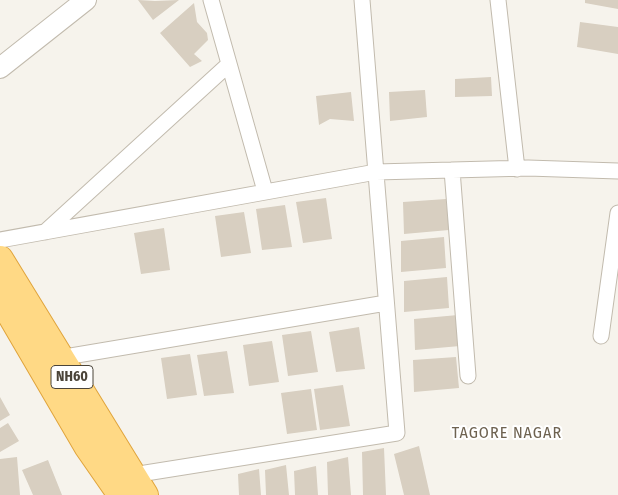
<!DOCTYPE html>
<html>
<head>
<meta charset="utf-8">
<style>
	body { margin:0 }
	canvas { display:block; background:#f6f3ec }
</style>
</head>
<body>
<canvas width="618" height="495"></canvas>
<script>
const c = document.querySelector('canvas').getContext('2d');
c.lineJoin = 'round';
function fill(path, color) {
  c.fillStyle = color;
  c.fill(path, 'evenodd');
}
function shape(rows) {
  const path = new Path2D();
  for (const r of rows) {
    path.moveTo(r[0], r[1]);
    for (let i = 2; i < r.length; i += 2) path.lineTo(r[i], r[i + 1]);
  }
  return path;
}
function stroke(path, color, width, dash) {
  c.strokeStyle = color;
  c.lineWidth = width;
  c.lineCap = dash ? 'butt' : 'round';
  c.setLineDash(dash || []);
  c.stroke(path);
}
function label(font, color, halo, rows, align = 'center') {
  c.font = font + ' "Fira Sans Condensed",sans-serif';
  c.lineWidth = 4;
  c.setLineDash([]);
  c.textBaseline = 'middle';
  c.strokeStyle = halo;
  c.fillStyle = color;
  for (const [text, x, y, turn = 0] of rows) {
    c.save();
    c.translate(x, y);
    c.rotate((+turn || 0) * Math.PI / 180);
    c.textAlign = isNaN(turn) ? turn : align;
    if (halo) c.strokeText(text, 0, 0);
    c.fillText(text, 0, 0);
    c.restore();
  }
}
const building = shape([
	[138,0,155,1,179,0,153,20],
	[585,0,618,0,618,9,585,3],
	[194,3,197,22,207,33,208,40,194,54,202,61,190,67,160,33],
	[580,22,618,27,618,54,577,47],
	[491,77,492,96,455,97,455,79],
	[425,90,427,117,390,121,389,92],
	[351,92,354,121,330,119,319,125,316,96],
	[326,198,332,239,303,243,296,202],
	[446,199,449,230,404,234,403,202],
	[285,205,292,247,262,250,256,209],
	[244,212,251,253,221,257,215,216],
	[164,228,170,270,141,274,134,233],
	[444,237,446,268,401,272,401,241],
	[447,277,449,308,404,312,404,281],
	[458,315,460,346,415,350,414,319],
	[359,327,365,369,336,372,329,332],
	[311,331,318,372,288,376,282,335],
	[272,341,279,382,249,386,243,345],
	[227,351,234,393,204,396,197,355],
	[190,354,197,395,167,399,161,358],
	[456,357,459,388,414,392,413,360],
	[343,385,350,426,320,430,314,389],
	[311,389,317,430,287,434,281,393],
	[0,397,10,415,0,421],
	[8,423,19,441,0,452,0,428],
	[419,446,430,495,404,495,394,454],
	[384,448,386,495,363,495,362,452],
	[17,457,20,495,0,495,0,459],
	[348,457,351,495,328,495,327,462],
	[48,460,62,495,33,495,22,470],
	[286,465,289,495,266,495,265,470],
	[316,466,318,495,295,495,294,471],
	[259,469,261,495,239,495,238,474]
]);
const minor = shape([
	[211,0,265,191],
	[498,0,517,169],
	[452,170,468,376],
	[45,232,229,64],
	[0,240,376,172,528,168,618,171],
	[601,336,618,213],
	[59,358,386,303],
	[133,475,397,433,362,0]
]);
const tertiary = shape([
	[0,68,86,0]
]);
const trunk = shape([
	[0,259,145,495],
	[0,297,87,446,121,495]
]);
const shields = [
	[72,377,42]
];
const shieldNames = [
	["NH60",72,377]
];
const neighbourhoodNames = [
	["TAGORE NAGAR",507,434]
];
fill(building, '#d8cfc1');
stroke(minor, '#c2bbae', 17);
stroke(tertiary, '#c2bbae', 22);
stroke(trunk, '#e0a43c', 28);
stroke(minor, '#fff', 15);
stroke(tertiary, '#fff', 20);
stroke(trunk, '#ffd985', 26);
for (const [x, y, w] of shields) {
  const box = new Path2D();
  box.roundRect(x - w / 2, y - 11.5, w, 23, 4);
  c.fillStyle = '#fff';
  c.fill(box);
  stroke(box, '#4b4439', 1);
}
label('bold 14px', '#4b4439', null, shieldNames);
c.letterSpacing = '1px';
label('16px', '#6e6250', '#fff', neighbourhoodNames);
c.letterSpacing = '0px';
</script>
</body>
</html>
